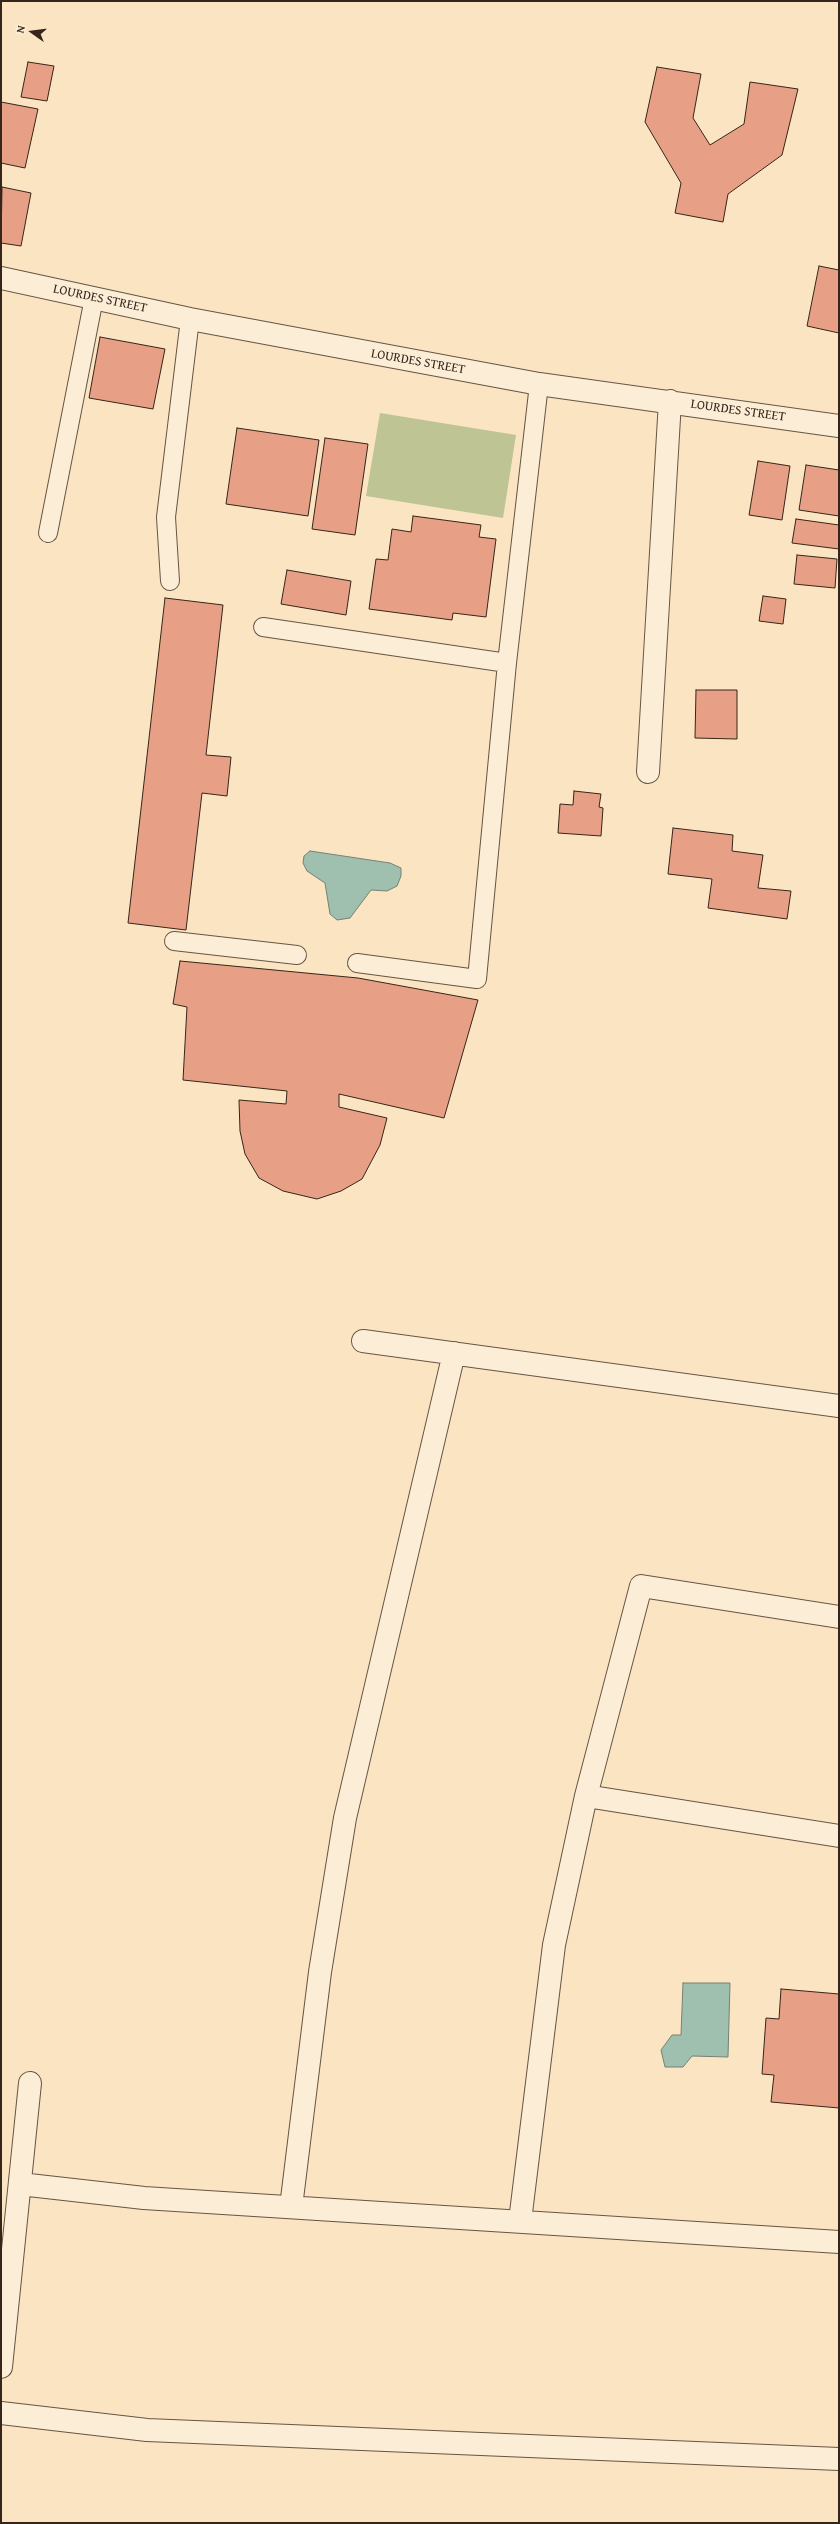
<!DOCTYPE html>
<html>
<head>
<meta charset="utf-8">
<style>
	body { margin:0 }
	#map { position:relative; width:840px; height:2524px; overflow:hidden; background:#fbe4c1; font-family:"Gentium Book Plus",serif }
	canvas { display:block }
	.frame { position:absolute; inset:0; border:2px solid #36251a; pointer-events:none }
	.north { position:absolute; left:12px; top:12px; width:40px; height:40px; -webkit-text-stroke:3px #fcedd7; paint-order:stroke; rotate:284deg; font-size:11px; font-weight:700; line-height:16px; text-align:center; color:#36251a }
	.north::after { content:''; display:block; margin:auto; width:14px; height:18px; background:#36251a; clip-path:polygon(50% 0,100% 100%,50% 72%,0 100%) }
</style>
</head>
<body>
<div id="map">
<canvas width="840" height="2524"></canvas>
<div class="frame"></div>
<div class="north">N</div>
</div>
<script>
const c = document.querySelector('canvas').getContext('2d');
c.lineJoin = 'round';
function fill(path, color) {
  c.fillStyle = color;
  c.fill(path, 'evenodd');
}
function shape(rows) {
  const path = new Path2D();
  for (const r of rows) {
    path.moveTo(r[0], r[1]);
    for (let i = 2; i < r.length; i += 2) path.lineTo(r[i], r[i + 1]);
  }
  return path;
}
function stroke(path, color, width, dash) {
  c.strokeStyle = color;
  c.lineWidth = width;
  c.lineCap = dash ? 'butt' : 'round';
  c.setLineDash(dash || []);
  c.stroke(path);
}
function label(font, color, halo, rows, align = 'center') {
  c.font = font + ' "Gentium Book Plus",serif';
  c.lineWidth = 4;
  c.setLineDash([]);
  c.textBaseline = 'middle';
  c.strokeStyle = halo;
  c.fillStyle = color;
  for (const [text, x, y, turn = 0] of rows) {
    c.save();
    c.translate(x, y);
    c.rotate((+turn || 0) * Math.PI / 180);
    c.textAlign = isNaN(turn) ? turn : align;
    if (halo) c.strokeText(text, 0, 0);
    c.fillText(text, 0, 0);
    c.restore();
  }
}
const green = shape([
	[380,413,516,435,503,518,366,496]
]);
const water = shape([
	[310,851,390,863,401,868,401,876,397,886,387,891,371,890,350,918,337,920,330,914,325,883,307,871,303,863,304,856,310,851],
	[683,1983,730,1983,728,2057,692,2056,683,2067,665,2067,661,2050,672,2035,681,2035,683,1983]
]);
const building = shape([
	[28,62,54,66,47,101,21,97,28,62],
	[657,67,701,74,693,118,710,145,744,124,750,82,798,89,782,155,728,194,723,222,675,213,681,183,645,122,657,67],
	[1,102,38,109,25,168,1,163,1,102],
	[2,187,31,193,21,246,1,243,2,187],
	[819,266,839,270,839,333,807,326,819,266],
	[100,337,165,349,153,409,89,398,100,337],
	[237,428,319,440,308,516,226,504,237,428],
	[325,438,368,444,355,535,312,529,325,438],
	[758,461,790,466,782,520,749,515,758,461],
	[806,465,839,470,839,516,799,510,806,465],
	[413,516,481,525,479,537,496,539,486,617,453,613,452,620,369,609,376,559,388,560,392,529,411,532,413,516],
	[796,519,839,525,839,549,792,543,796,519],
	[797,555,837,559,835,588,794,584,797,555],
	[287,570,351,581,346,615,281,604,287,570],
	[763,596,786,599,783,624,759,621,763,596],
	[165,598,223,605,206,755,231,757,227,796,202,793,186,930,128,923,165,598],
	[696,690,737,690,737,739,695,738,696,690],
	[574,791,601,794,599,807,603,808,601,836,558,833,560,804,573,805,574,791],
	[673,828,733,835,732,851,763,855,758,888,791,891,787,919,708,908,712,879,668,874,673,828],
	[180,961,358,978,478,1000,444,1118,339,1094,339,1107,387,1118,380,1145,362,1179,341,1191,317,1199,283,1191,259,1178,245,1154,240,1131,239,1100,286,1104,287,1091,183,1080,187,1007,173,1004,180,961],
	[781,1989,839,1994,839,2108,771,2102,774,2075,762,2074,766,2018,779,2019,781,1989]
]);
const lane = shape([
	[48,533,94,298],
	[170,581,166,517,190,319],
	[263,627,507,663],
	[174,941,297,955],
	[357,963,477,979,507,663,539,384]
]);
const street = shape([
	[1,278,190,319,539,384,839,426],
	[648,772,670,401],
	[363,1341,839,1406],
	[586,1796,839,1836],
	[20,2184,144,2198,839,2242],
	[291,2207,320,1972,345,1818,454,1353],
	[520,2221,554,1945,586,1796,641,1586,839,1617],
	[1,2367,30,2083],
	[1,2413,147,2430,839,2459]
]);
const streetNames = [
	["LOURDES STREET",100,299,12],
	["LOURDES STREET",418,362,10],
	["LOURDES STREET",738,411,8]
];
fill(green, '#bec493');
fill(water, '#9fbfaf');
stroke(water, '#758173', 1);
fill(building, '#e7a086');
stroke(building, '#36251a', 1);
stroke(lane, '#675544', 20);
stroke(street, '#675544', 24);
stroke(lane, '#fcedd7', 18);
stroke(street, '#fcedd7', 22);
label('13px', '#36251a', '#fcedd7', streetNames);
</script>
</body>
</html>
